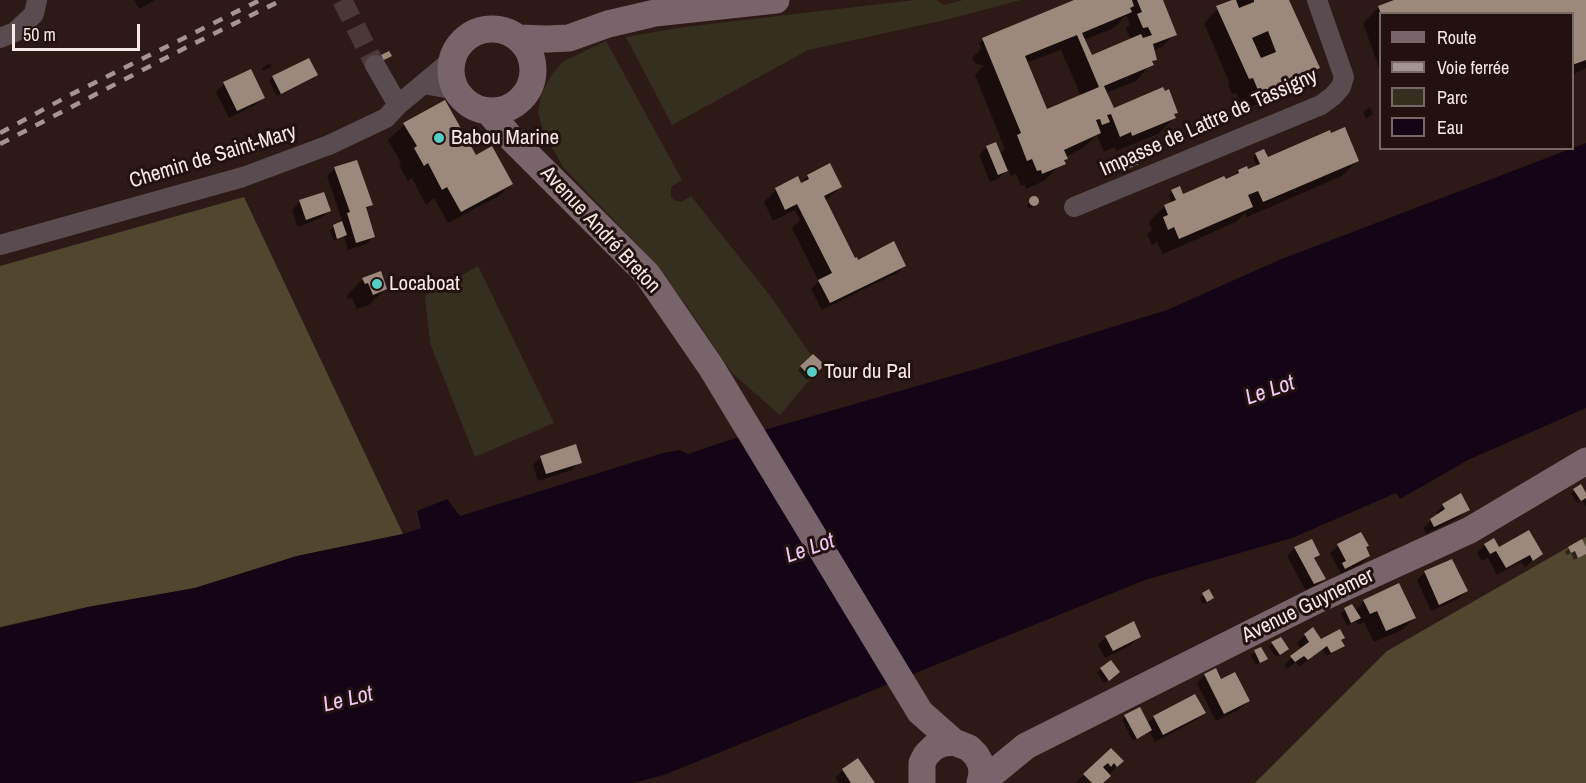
<!DOCTYPE html>
<html>
<head>
<meta charset="utf-8">
<style>
	body { margin:0 }
	#map { position:relative; width:1586px; height:783px; overflow:hidden; background:#2d1a17; font-family:"Archivo Narrow",sans-serif }
	canvas { display:block }
	.legend { position:absolute; left:1379px; top:12px; width:195px; height:138px; box-sizing:border-box; background:#23110f; border:2px solid #776765; margin:0; padding:8px 10px; list-style:none; font-size:18px; color:#f6e8e6 }
	.legend li { display:flex; align-items:center; gap:12px; height:30px }
	.legend b { width:30px; border:2px solid #776765 }
	.scale { position:absolute; left:12px; top:24px; width:128px; height:27px; box-sizing:border-box; border:3px solid #f6e8e6; border-top:0; padding-left:8px; font-size:18px; line-height:21px; white-space:nowrap; color:#f6e8e6; -webkit-text-stroke:4px #23110f; paint-order:stroke }
</style>
</head>
<body>
<div id="map">
<canvas width="1586" height="783"></canvas>
<ul class="legend">
<li><b style="height:8px;background:#79646b"></b>Route</li>
<li><b style="height:8px;background:#a49492"></b>Voie ferrée</li>
<li><b style="height:16px;background:#352f1f"></b>Parc</li>
<li><b style="height:16px;background:#130515"></b>Eau</li>
</ul>
<div class="scale">50 m</div>
</div>
<script>
const c = document.querySelector('canvas').getContext('2d');
c.lineJoin = 'round';
function fill(path, color) {
  c.fillStyle = color;
  c.fill(path, 'evenodd');
}
function shape(rows) {
  const path = new Path2D();
  for (const r of rows) {
    if (r.length === 3) {
      path.moveTo(r[0] + r[2], r[1]);
      path.arc(r[0], r[1], r[2], 0, 2 * Math.PI);
      continue;
    }
    path.moveTo(r[0], r[1]);
    for (let i = 2; i < r.length; i += 2) path.lineTo(r[i], r[i + 1]);
  }
  return path;
}
function stroke(path, color, width, dash) {
  c.strokeStyle = color;
  c.lineWidth = width;
  c.lineCap = dash ? 'butt' : 'round';
  c.setLineDash(dash || []);
  c.stroke(path);
}
function label(font, color, halo, rows, align = 'center') {
  c.font = font + ' "Archivo Narrow",sans-serif';
  c.lineWidth = 6;
  c.setLineDash([]);
  c.textBaseline = 'middle';
  c.strokeStyle = halo;
  c.fillStyle = color;
  for (const [text, x, y, turn = 0] of rows) {
    c.save();
    c.translate(x, y);
    c.rotate((+turn || 0) * Math.PI / 180);
    c.textAlign = isNaN(turn) ? turn : align;
    if (halo) c.strokeText(text, 0, 0);
    c.fillText(text, 0, 0);
    c.restore();
  }
}
const green = shape([
	[915,0,937,0,944,5,963,0,1021,0,945,20,808,50,672,125,626,37,684,27],
	[606,41,682,180,671,187,671,197,674,200,681,202,691,196,771,297,811,355,800,366,811,378,780,415,732,373,686,305,650,258,563,167,543,131,538,112,541,95,552,74,564,61],
	[478,266,554,423,475,457,430,343,425,296]
]);
const forest = shape([
	[244,197,403,534,297,556,195,588,88,607,0,627,0,266],
	[1586,537,1586,783,1255,783,1387,651]
]);
const water = shape([
	[1586,143,1586,408,1468,460,1400,499,1396,493,1292,538,1145,580,664,775,634,783,0,783,0,628,88,607,195,588,297,556,403,534,421,528,417,511,447,499,460,516,663,453,680,450,688,454,726,441,983,367,1167,310,1279,260]
]);
const shadow = shape([
	[134,0,155,0,139,9],
	[1078,0,1162,0,1175,34,1163,46,1152,51,1155,59,1136,81,1106,93,1113,111,1176,112,1173,116,1174,118,1158,134,1116,151,1115,147,1104,152,1097,135,1083,148,1065,157,1060,165,1044,181,1026,189,1025,185,1021,186,1016,174,1011,176,1008,169,998,179,990,182,979,155,987,147,999,154,1005,149,975,75,984,65,976,64,972,58,981,49,979,43,983,40],
	[1126,15,1130,24,1126,28,1131,40,1092,60,1084,40,1114,28],
	[1061,50,1081,96,1046,110,1026,63],
	[1231,0,1288,0,1317,67,1301,83,1292,87,1291,85,1284,92,1244,110,1236,93,1232,94,1228,84,1229,82,1204,23,1220,7,1232,2],
	[1398,0,1586,0,1586,68,1572,75,1572,14,1380,14,1380,71,1363,23,1379,7],
	[270,63,272,66,263,71,262,68],
	[316,75,277,96,269,81,273,77],
	[224,84,263,97,255,105,229,118,216,92],
	[444,102,469,159,511,184,499,196,448,223,434,198,426,205,412,178,408,181,399,165,401,163,388,140,404,125],
	[1370,107,1373,114,1366,119,1363,112],
	[1256,154,1267,159,1358,160,1342,176,1247,217,1245,213,1236,222,1163,254,1157,242,1152,245,1147,234,1152,230,1149,222,1165,206,1172,204,1169,195,1172,191,1182,196,1232,177,1238,171,1247,171,1257,167,1253,158],
	[1138,163,1121,172,1119,167,1123,164],
	[335,168,371,204,366,210,374,236,366,244,348,250,344,236,334,241,330,230,342,220,327,176],
	[808,176,840,187,825,201,854,260,905,266,897,273,822,310,811,289,819,282,792,228,800,220,795,210,773,221,764,202,776,190,800,184],
	[1034,198,1038,201,1037,204,1029,209,1027,205],
	[300,202,329,211,321,218,298,227,292,210],
	[363,279,385,289,369,305,357,309,352,298,348,299,347,295],
	[813,356,823,365,807,380,798,370],
	[541,457,580,462,572,470,538,481,533,465],
	[1574,490,1586,496,1586,507,1582,500,1577,503,1571,494],
	[1443,505,1468,509,1460,517,1426,534,1423,528,1437,516,1436,513],
	[1361,534,1367,546,1365,548,1369,556,1361,564,1341,574,1330,553,1338,546],
	[1485,545,1541,554,1525,567,1521,562,1497,575,1488,558,1482,561,1477,553],
	[1295,548,1318,555,1314,560,1324,578,1316,586,1306,591,1287,556],
	[1569,548,1586,550,1586,553,1574,560,1571,553,1567,555,1565,552],
	[1425,572,1466,591,1458,599,1431,611,1417,580],
	[1203,595,1212,598,1203,604,1200,598],
	[1364,601,1414,618,1402,630,1374,642,1364,622,1358,625,1356,621,1347,626,1341,613,1352,606,1355,611],
	[1305,635,1321,641,1340,640,1343,646,1327,656,1322,648,1299,667,1296,662,1287,669,1284,665,1301,649,1297,643],
	[1106,637,1139,637,1131,645,1105,658,1098,645],
	[1272,643,1284,652,1276,657,1269,647],
	[1261,649,1266,659,1256,665,1251,655],
	[1101,669,1115,675,1104,683,1097,673],
	[1205,675,1220,681,1248,701,1240,709,1216,721,1197,683],
	[1204,713,1196,720,1155,742,1149,731,1133,741,1122,720,1125,717,1147,723,1154,717],
	[1111,750,1122,761,1101,783,1076,782],
	[843,770,873,783,839,783,835,778]
]);
const building = shape([
	[1074,0,1132,0,1134,6,1130,8,1132,12,1082,33,1092,55,1141,34,1143,38,1152,35,1148,27,1143,28,1137,14,1142,12,1137,0,1163,0,1177,35,1153,44,1157,60,1152,61,1154,65,1104,86,1114,108,1163,87,1165,91,1169,89,1178,113,1174,114,1176,118,1132,136,1131,132,1120,137,1111,114,1107,115,1110,122,1102,125,1100,119,1096,120,1101,133,1064,150,1068,159,1064,160,1066,164,1042,174,1041,170,1037,171,1032,159,1027,161,1017,135,1021,133,982,38],
	[1077,35,1099,87,1047,109,1025,56],
	[1232,0,1236,0,1239,8,1254,2,1254,0,1289,0,1320,68,1260,95,1253,78,1249,79,1216,6],
	[1268,31,1276,52,1261,58,1252,38],
	[1394,0,1586,0,1586,60,1572,65,1572,14,1381,14,1378,6],
	[389,51,392,56,382,61,379,56],
	[309,58,318,75,281,94,272,76],
	[251,69,265,98,237,111,223,82],
	[445,100,476,155,492,146,513,184,461,212,447,187,442,190,428,163,424,166,414,148,417,146,403,123],
	[1345,127,1359,161,1263,202,1258,191,1248,195,1253,207,1179,239,1174,227,1168,230,1163,217,1168,215,1164,205,1176,200,1171,190,1180,186,1183,194,1224,176,1226,179,1239,173,1238,170,1247,166,1248,169,1260,164,1255,153,1264,149,1268,157,1330,130,1331,133],
	[996,142,1008,171,998,175,986,146],
	[1136,157,1139,164,1125,170,1122,162],
	[357,160,373,205,366,207,375,237,356,243,347,213,350,212,334,167],
	[830,163,842,187,824,196,855,258,857,257,858,260,894,241,906,266,830,303,818,280,832,273,831,271,797,204,785,210,775,188,798,176,801,183,809,179,807,175],
	[324,192,331,211,306,220,299,200],
	[1034,201,5],
	[342,221,347,235,337,239,333,225],
	[381,271,387,289,373,295,368,283,365,284,362,278],
	[813,354,825,365,811,378,800,366],
	[576,444,582,463,546,474,540,456],
	[1581,484,1586,493,1586,498,1581,501,1573,489],
	[1461,493,1470,510,1434,527,1430,519,1445,509,1442,504],
	[1529,530,1543,554,1533,561,1530,555,1506,568,1496,551,1490,554,1484,544,1494,538,1499,547],
	[1361,532,1369,546,1366,547,1370,556,1345,569,1342,563,1346,561,1337,544],
	[1312,539,1320,555,1314,558,1326,579,1314,584,1294,547],
	[1582,539,1586,547,1586,554,1578,558,1575,551,1571,553,1568,547],
	[1452,559,1468,591,1439,605,1424,571],
	[1399,583,1416,618,1386,631,1377,611,1370,614,1363,600],
	[1209,589,1214,598,1207,602,1202,593],
	[1352,604,1361,618,1351,623,1344,608],
	[1134,621,1141,637,1113,651,1105,636],
	[1313,627,1321,639,1340,629,1345,638,1341,640,1345,646,1331,653,1327,646,1308,660,1304,656,1295,662,1290,656,1309,642,1304,634],
	[1281,637,1289,649,1280,655,1271,642],
	[1261,647,1268,659,1260,663,1254,650],
	[1111,660,1120,672,1109,681,1100,668],
	[1216,668,1221,679,1235,672,1250,701,1224,714,1204,674],
	[1195,694,1206,713,1163,735,1153,716],
	[1140,707,1152,730,1137,739,1124,715],
	[1111,748,1124,761,1117,767,1114,763,1111,767,1108,763,1103,767,1111,776,1103,783,1092,783,1083,774],
	[858,758,875,783,851,783,842,769]
]);
const streetTunnel = shape([
	[342,0,375,65]
]);
const street = shape([
	[0,38,15,32,34,14,37,0],
	[375,65,398,105],
	[424,84,456,90],
	[1074,207,1321,105,1333,96,1341,87,1344,77,1317,0],
	[0,245,243,177,329,145,386,118,398,105,452,60]
]);
const secondary = shape([
	[492,70,41],
	[518,38,547,39,569,38,608,24,655,13,776,0],
	[489,112,511,138,647,274,711,367,920,712,954,742],
	[922,783,922,763,926,755,934,747,944,743,954,742,969,748,976,755,981,764,982,774,980,783],
	[981,783,1026,746,1317,600,1470,530,1586,461]
]);
const rail = shape([
	[0,133,70,95,260,0],
	[0,144,185,48,282,0]
]);
const markers = [
	[439,138,6,"#56cec4"],
	[377,284,6,"#56cec4"],
	[812,372,6,"#56cec4"]
];
const streetNames = [
	["Impasse de Lattre de Tassigny",1209,123,-24],
	["Chemin de Saint-Mary",213,157,-17],
	["Avenue André Breton",600,230,47],
	["Avenue Guynemer",1308,606,-26]
];
const poiNames = [
	["Babou Marine",451,138],
	["Locaboat",389,284],
	["Tour du Pal",824,372]
];
const waterNames = [
	["Le Lot",1270,391,-19],
	["Le Lot",810,549,-19],
	["Le Lot",348,700,-14]
];
fill(green, '#352f1f');
fill(forest, '#50472e');
fill(water, '#130515');
fill(shadow, '#0007');
fill(building, '#9c897b');
stroke(streetTunnel, '#4b3936', 20, [20, 10]);
stroke(street, '#594c50', 20);
stroke(secondary, '#79646b', 27);
stroke(rail, '#a49492', 4.5, [10, 10]);
for (const [x, y, r, color] of markers) {
  const dot = new Path2D();
  dot.arc(x, y, r, 0, 2 * Math.PI);
  c.fillStyle = color;
  c.fill(dot);
  stroke(dot, '#23110f', 2);
}
label('21px', '#f6e8e6', '#23110f', streetNames);
label('21px', '#f6e8e6', '#23110f', poiNames, 'left');
label('italic 22px', '#f0c9f4', '#23110f', waterNames);
</script>
</body>
</html>
